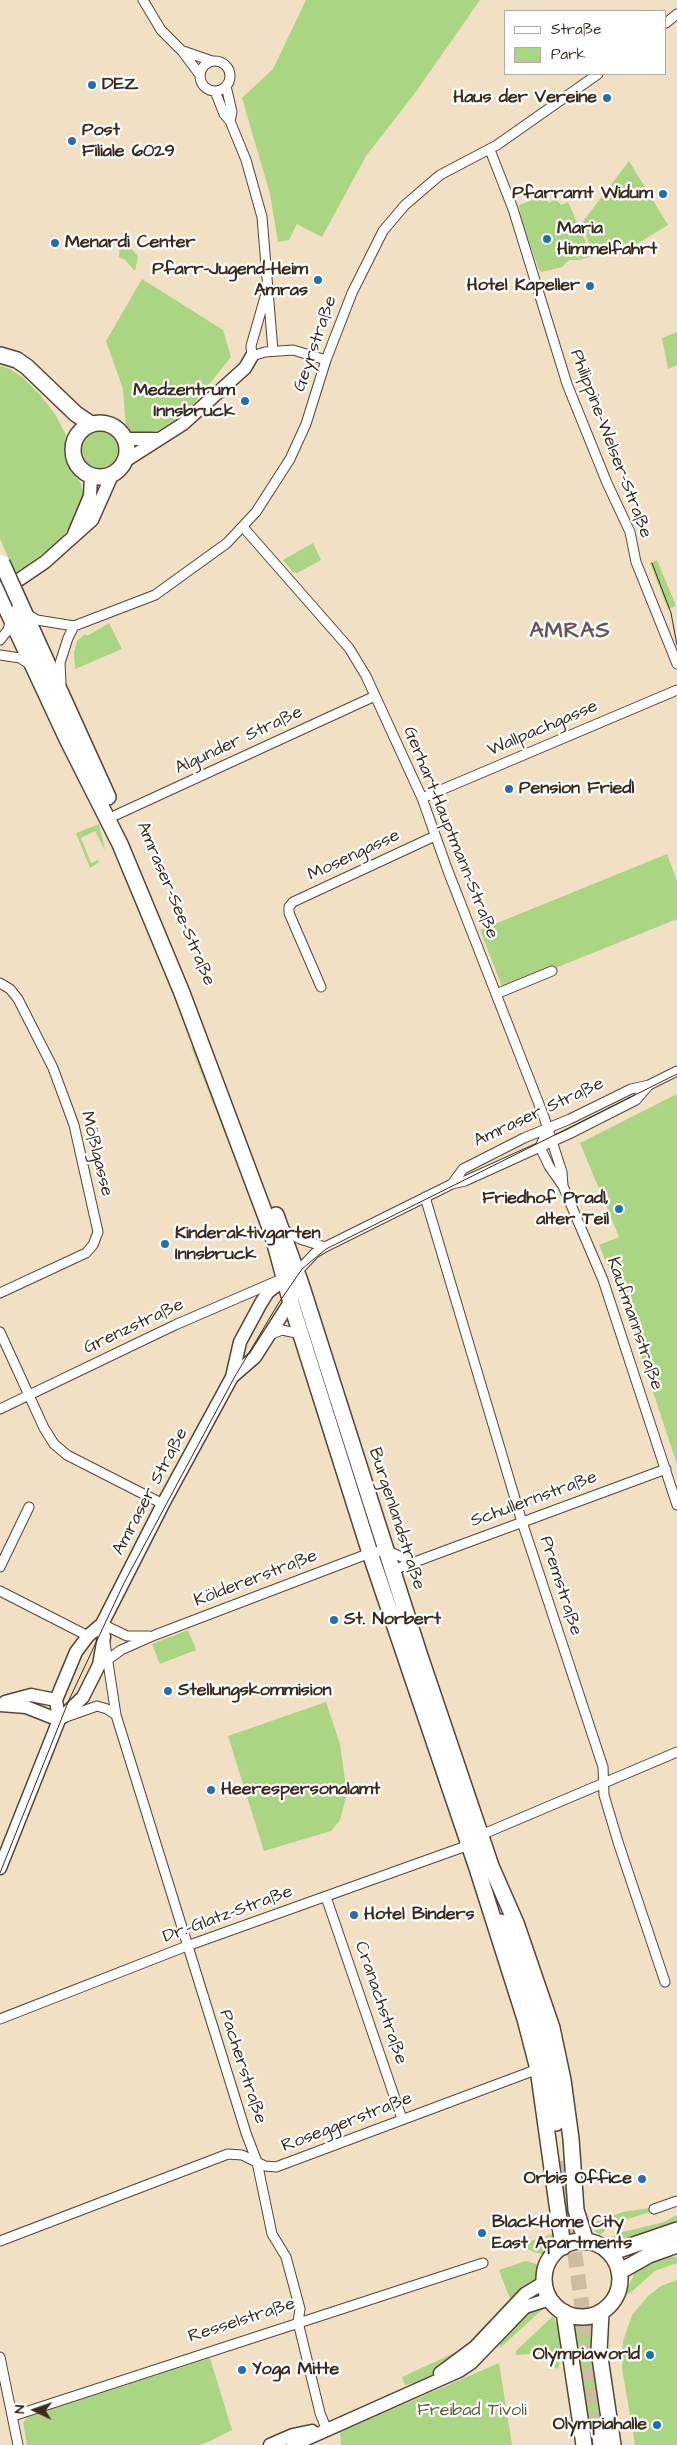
<!DOCTYPE html>
<html>
<head>
<meta charset="utf-8">
<style>
	body { margin:0 }
	#map { position:relative; width:677px; height:2445px; overflow:hidden; background:#f1e0c3; font-family:"Architects Daughter",sans-serif }
	canvas { display:block }
	.legend { position:absolute; left:504px; top:10px; width:162px; height:65px; box-sizing:border-box; background:#fff; border:1px solid #b1aaa5; margin:0; padding:6px 9px; list-style:none; font-size:15px; color:#3b2a1e }
	.legend li { display:flex; align-items:center; gap:10px; height:25px }
	.legend b { width:25px; border:1px solid #b1aaa5 }
	.north { position:absolute; left:10px; top:2385px; width:50px; height:50px; -webkit-text-stroke:4px #fff; paint-order:stroke; rotate:273deg; font-size:14px; font-weight:700; line-height:20px; text-align:center; color:#3b2a1e }
	.north::after { content:''; display:block; margin:auto; width:18px; height:22px; background:#3b2a1e; clip-path:polygon(50% 0,100% 100%,50% 72%,0 100%) }
</style>
</head>
<body>
<div id="map">
<canvas width="677" height="2445"></canvas>
<ul class="legend">
<li><b style="height:6px;background:#fff"></b>Straße</li>
<li><b style="height:14px;background:#aad582"></b>Park</li>
</ul>
<div class="north">N</div>
</div>
<script>
const c = document.querySelector('canvas').getContext('2d');
c.lineJoin = 'round';
function fill(path, color) {
  c.fillStyle = color;
  c.fill(path, 'evenodd');
}
function shape(rows) {
  const path = new Path2D();
  for (const r of rows) {
    if (r.length === 3) {
      path.moveTo(r[0] + r[2], r[1]);
      path.arc(r[0], r[1], r[2], 0, 2 * Math.PI);
      continue;
    }
    path.moveTo(r[0], r[1]);
    for (let i = 2; i < r.length; i += 2) path.lineTo(r[i], r[i + 1]);
  }
  return path;
}
function stroke(path, color, width, dash) {
  c.strokeStyle = color;
  c.lineWidth = width;
  c.lineCap = dash ? 'butt' : 'round';
  c.setLineDash(dash || []);
  c.stroke(path);
}
function label(font, color, halo, rows, align = 'center') {
  c.font = font + ' "Architects Daughter",sans-serif';
  c.lineWidth = 4.5;
  c.setLineDash([]);
  c.textBaseline = 'middle';
  c.strokeStyle = halo;
  c.fillStyle = color;
  for (const [text, x, y, turn = 0] of rows) {
    c.save();
    c.translate(x, y);
    c.rotate((+turn || 0) * Math.PI / 180);
    c.textAlign = isNaN(turn) ? turn : align;
    if (halo) c.strokeText(text, 0, 0);
    c.fillText(text, 0, 0);
    c.restore();
  }
}
const green = shape([
	[306,0,480,0,415,93,366,156,322,237,297,224,289,240,278,242,270,194,242,98,273,69],
	[629,161,668,225,635,245,594,255,581,224],
	[544,196,549,203,556,199,561,205,568,202,592,256,580,260,569,260,562,267,542,272,539,270,518,212,520,211,519,205],
	[120,237,138,256,135,271,125,260,119,257],
	[142,279,223,330,231,357,194,403,175,420,159,430,141,434,130,433,126,430,123,389,106,341],
	[677,332,677,365,668,369,662,338],
	[0,366,10,369,22,377,41,396,55,414,66,435,64,456,68,466,80,482,84,494,77,516,58,543,15,573,0,539],
	[100,450,18],
	[313,543,321,560,297,573,293,572,283,560],
	[657,560,676,606,668,609,650,563],
	[109,623,122,649,75,669,74,652,77,641,85,634,87,636],
	[99,824,105,850,95,831,81,838,91,863,98,860,99,862,90,868,76,833],
	[667,854,677,881,677,919,503,989,480,930],
	[191,1047,196,1047,261,1222,258,1218],
	[677,1094,677,1464,624,1304,599,1245,619,1237,580,1143],
	[188,1630,196,1650,160,1664,152,1644],
	[326,1702,340,1744,347,1794,340,1820,331,1831,264,1851,228,1736],
	[569,2160,578,2234,566,2237,555,2162],
	[649,2208,650,2212,612,2224,600,2235,590,2227,585,2215,593,2223,623,2212],
	[677,2215,677,2223,626,2241,610,2240,615,2234,664,2222],
	[558,2232,551,2247,543,2255,527,2249,528,2242],
	[665,2256,677,2257,677,2263,655,2271,629,2294,626,2292,637,2268],
	[526,2261,539,2265,535,2279,483,2335,451,2363,430,2376,411,2384,405,2385,402,2377,465,2348,480,2335,510,2299,499,2270],
	[677,2280,677,2445,635,2445,622,2368,623,2341,632,2315,648,2296,661,2286],
	[539,2308,543,2309,500,2348,500,2340,521,2315],
	[553,2316,560,2330,563,2349,558,2369,554,2367,552,2352,516,2355,516,2351],
	[595,2322,608,2436,590,2445,573,2323],
	[210,2358,232,2430,210,2441,200,2445,27,2445,23,2423,27,2417],
	[499,2363,512,2445,341,2445,340,2432]
]);
const primaryTunnel = shape([
	[562,2161,600,2437]
]);
const street = shape([
	[143,0,161,30,182,51,200,75],
	[666,23,677,14],
	[183,51,212,61],
	[215,76,15],
	[226,86,232,112,230,121],
	[215,91,224,114,230,121,246,160,262,217,273,351],
	[490,150,513,209,567,384,607,483,630,532,636,562,677,664],
	[267,290,251,346,252,356,265,352,293,350,326,360],
	[243,527,349,648,366,676,422,798,448,871,544,1117,562,1172,563,1186],
	[27,614,37,620,74,626,155,595,227,543,256,512,290,459,306,424,326,360,352,293,383,231,405,205,440,175,497,145,598,74],
	[0,640,8,630,11,618],
	[0,655,20,658,32,666],
	[61,683,60,663,68,638,74,626],
	[422,798,677,690],
	[116,815,375,696],
	[0,983,10,989,18,999,53,1068,74,1125,98,1232,93,1245,86,1253,0,1293],
	[321,987,289,913,289,907,293,902,435,836],
	[496,994,552,971],
	[548,1129,540,1147,549,1166,563,1186,603,1280,677,1505],
	[452,1184,463,1169,524,1138,570,1119,631,1089,649,1085,677,1071],
	[425,1197,522,1522,603,1767,604,1795,618,1842,665,1982],
	[282,1229,300,1239,325,1247],
	[297,1272,315,1253,325,1247,452,1184,465,1181,569,1134,636,1100,649,1085],
	[0,1332,44,1428,54,1444,67,1455,163,1504],
	[272,1334,282,1330,301,1334],
	[0,1409,175,1325,277,1281],
	[0,1567,29,1507],
	[393,1570,666,1469],
	[0,1591,88,1636],
	[102,1624,127,1636,149,1636],
	[105,1643,116,1715,246,2133,257,2162,272,2234,286,2257,300,2309,298,2322,320,2413,326,2428],
	[106,1661,121,1650,155,1635,370,1553,386,1550,413,1562],
	[63,1718,97,1706,107,1709,116,1715],
	[478,1833,481,1835,677,1752],
	[326,1897,402,2119],
	[0,2019,187,1946,469,1845],
	[654,2209,677,2201],
	[0,2241,228,2154,242,2155,265,2166,276,2167,538,2069],
	[0,2357,18,2445],
	[13,2416,483,2263]
]);
const secondary = shape([
	[124,439,158,439],
	[125,461,183,424,245,368,252,356],
	[74,534,90,496,91,476],
	[0,589,20,579,45,562,92,520,112,475],
	[232,1377,255,1357,294,1296],
	[5,1702,31,1695,56,1700],
	[0,1705,26,1707,59,1720],
	[59,1720,56,1700,76,1652,88,1636,102,1624,163,1504,232,1377,240,1342,261,1303,268,1292,291,1275],
	[0,1868,59,1720,83,1697,99,1665,104,1637,102,1624],
	[440,2373,475,2347,525,2294,545,2282],
	[270,2445,293,2435,312,2431],
	[293,2445,459,2371,471,2363,525,2307,550,2299]
]);
const primary = shape([
	[0,355,17,360,27,367,76,414,91,424],
	[100,450,27],
	[0,595,67,739,120,844,182,993,272,1233,291,1303,370,1553,477,1868,525,2019,538,2069,563,2247],
	[20,603,108,797],
	[276,1215,301,1284,419,1653,491,1866,516,1923,552,2028,563,2080,571,2139,576,2210,586,2242],
	[501,1922,512,1946,537,2022,550,2075,556,2123],
	[582,2279,38],
	[610,2253,677,2230],
	[619,2272,649,2255,677,2245],
	[564,2312,584,2445],
	[601,2313,599,2351,613,2445],
	[600,2437,601,2445]
]);
const tram = shape([
	[652,563,671,613,677,645],
	[0,1873,69,1700,124,1583,234,1378,278,1304,302,1269,326,1249,677,1074]
]);
const primaryBridge = shape([
	[2,563,20,603]
]);
const markers = [
	[92,85,5,"#1f6fb2"],
	[607,98,5,"#1f6fb2"],
	[72,141,5,"#1f6fb2"],
	[663,194,5,"#1f6fb2"],
	[547,239,5,"#1f6fb2"],
	[55,243,5,"#1f6fb2"],
	[318,280,5,"#1f6fb2"],
	[590,286,5,"#1f6fb2"],
	[245,401,5,"#1f6fb2"],
	[509,789,5,"#1f6fb2"],
	[619,1209,5,"#1f6fb2"],
	[165,1244,5,"#1f6fb2"],
	[334,1620,5,"#1f6fb2"],
	[168,1691,5,"#1f6fb2"],
	[211,1790,5,"#1f6fb2"],
	[354,1915,5,"#1f6fb2"],
	[642,2179,5,"#1f6fb2"],
	[482,2233,5,"#1f6fb2"],
	[650,2355,5,"#1f6fb2"],
	[242,2370,5,"#1f6fb2"],
	[657,2425,5,"#1f6fb2"]
];
const poiNames = [
	["DEZ",102,85],
	["Haus der Vereine",597,98,"right"],
	["Post",82,131],
	["Filiale 6029",82,152],
	["Pfarramt Widum",653,194,"right"],
	["Maria",557,229],
	["Himmelfahrt",557,250],
	["Menardi Center",65,243],
	["Pfarr-Jugend-Heim",308,270,"right"],
	["Amras",308,291,"right"],
	["Hotel Kapeller",580,286,"right"],
	["Medzentrum",235,391,"right"],
	["Innsbruck",235,412,"right"],
	["Pension Friedl",519,789],
	["Friedhof Pradl,",609,1199,"right"],
	["alter Teil",609,1220,"right"],
	["Kinderaktivgarten",175,1234],
	["Innsbruck",175,1255],
	["St. Norbert",344,1620],
	["Stellungskommision",178,1691],
	["Heerespersonalamt",221,1790],
	["Hotel Binders",364,1915],
	["Orbis Office",632,2179,"right"],
	["BlackHome City",492,2223],
	["East Apartments",492,2244],
	["Olympiaworld",640,2355,"right"],
	["Yoga Mitte",252,2370],
	["Olympiahalle",647,2425,"right"]
];
const streetNames = [
	["Geyrstraße",316,344,-71],
	["Philippine-Welser-Straße",610,444,69],
	["Wallpachgasse",543,729,-23],
	["Algunder Straße",239,741,-25],
	["Gerhart-Hauptmann-Straße",450,833,68],
	["Mosengasse",354,856,-25],
	["Amraser-See-Straße",175,904,67],
	["Amraser Straße",539,1113,-25],
	["Mößlgasse",96,1154,76],
	["Kaufmannstraße",634,1324,71],
	["Grenzstraße",134,1327,-25],
	["Amraser Straße",151,1492,-62],
	["Schullernstraße",534,1500,-20],
	["Burgenlandstraße",396,1519,72],
	["Köldererstraße",256,1579,-21],
	["Premstraße",560,1586,72],
	["Dr.-Glatz-Straße",228,1915,-20],
	["Cranachstraße",380,2003,71],
	["Pacherstraße",242,2067,72],
	["Roseggerstraße",347,2123,-21],
	["Resselstraße",242,2321,-18]
];
const parkNames = [
	["Freibad Tivoli",472,2411]
];
const districtNames = [
	["AMRAS",570,632]
];
fill(green, '#aad582');
stroke(primaryTunnel, '#cdbca2', 15, [15, 8]);
stroke(street, '#564537', 11);
stroke(secondary, '#564537', 15);
stroke(primary, '#564537', 18);
stroke(street, '#fff', 9);
stroke(secondary, '#fff', 12);
stroke(primary, '#fff', 15);
stroke(tram, '#3b2a1e', 1);
stroke(primaryBridge, '#564537', 18, []);
stroke(primaryBridge, '#fff', 15);
for (const [x, y, r, color] of markers) {
  const dot = new Path2D();
  dot.arc(x, y, r, 0, 2 * Math.PI);
  c.fillStyle = color;
  c.fill(dot);
  stroke(dot, '#fff', 2);
}
label('bold 18px', '#3b2a1e', '#fff', poiNames, 'left');
label('18px', '#3b2a1e', '#fff', streetNames);
label('18px', '#5c5d3c', '#fff', parkNames);
c.letterSpacing = '1px';
label('bold 22px', '#6d545b', '#fff', districtNames);
c.letterSpacing = '0px';
</script>
</body>
</html>
